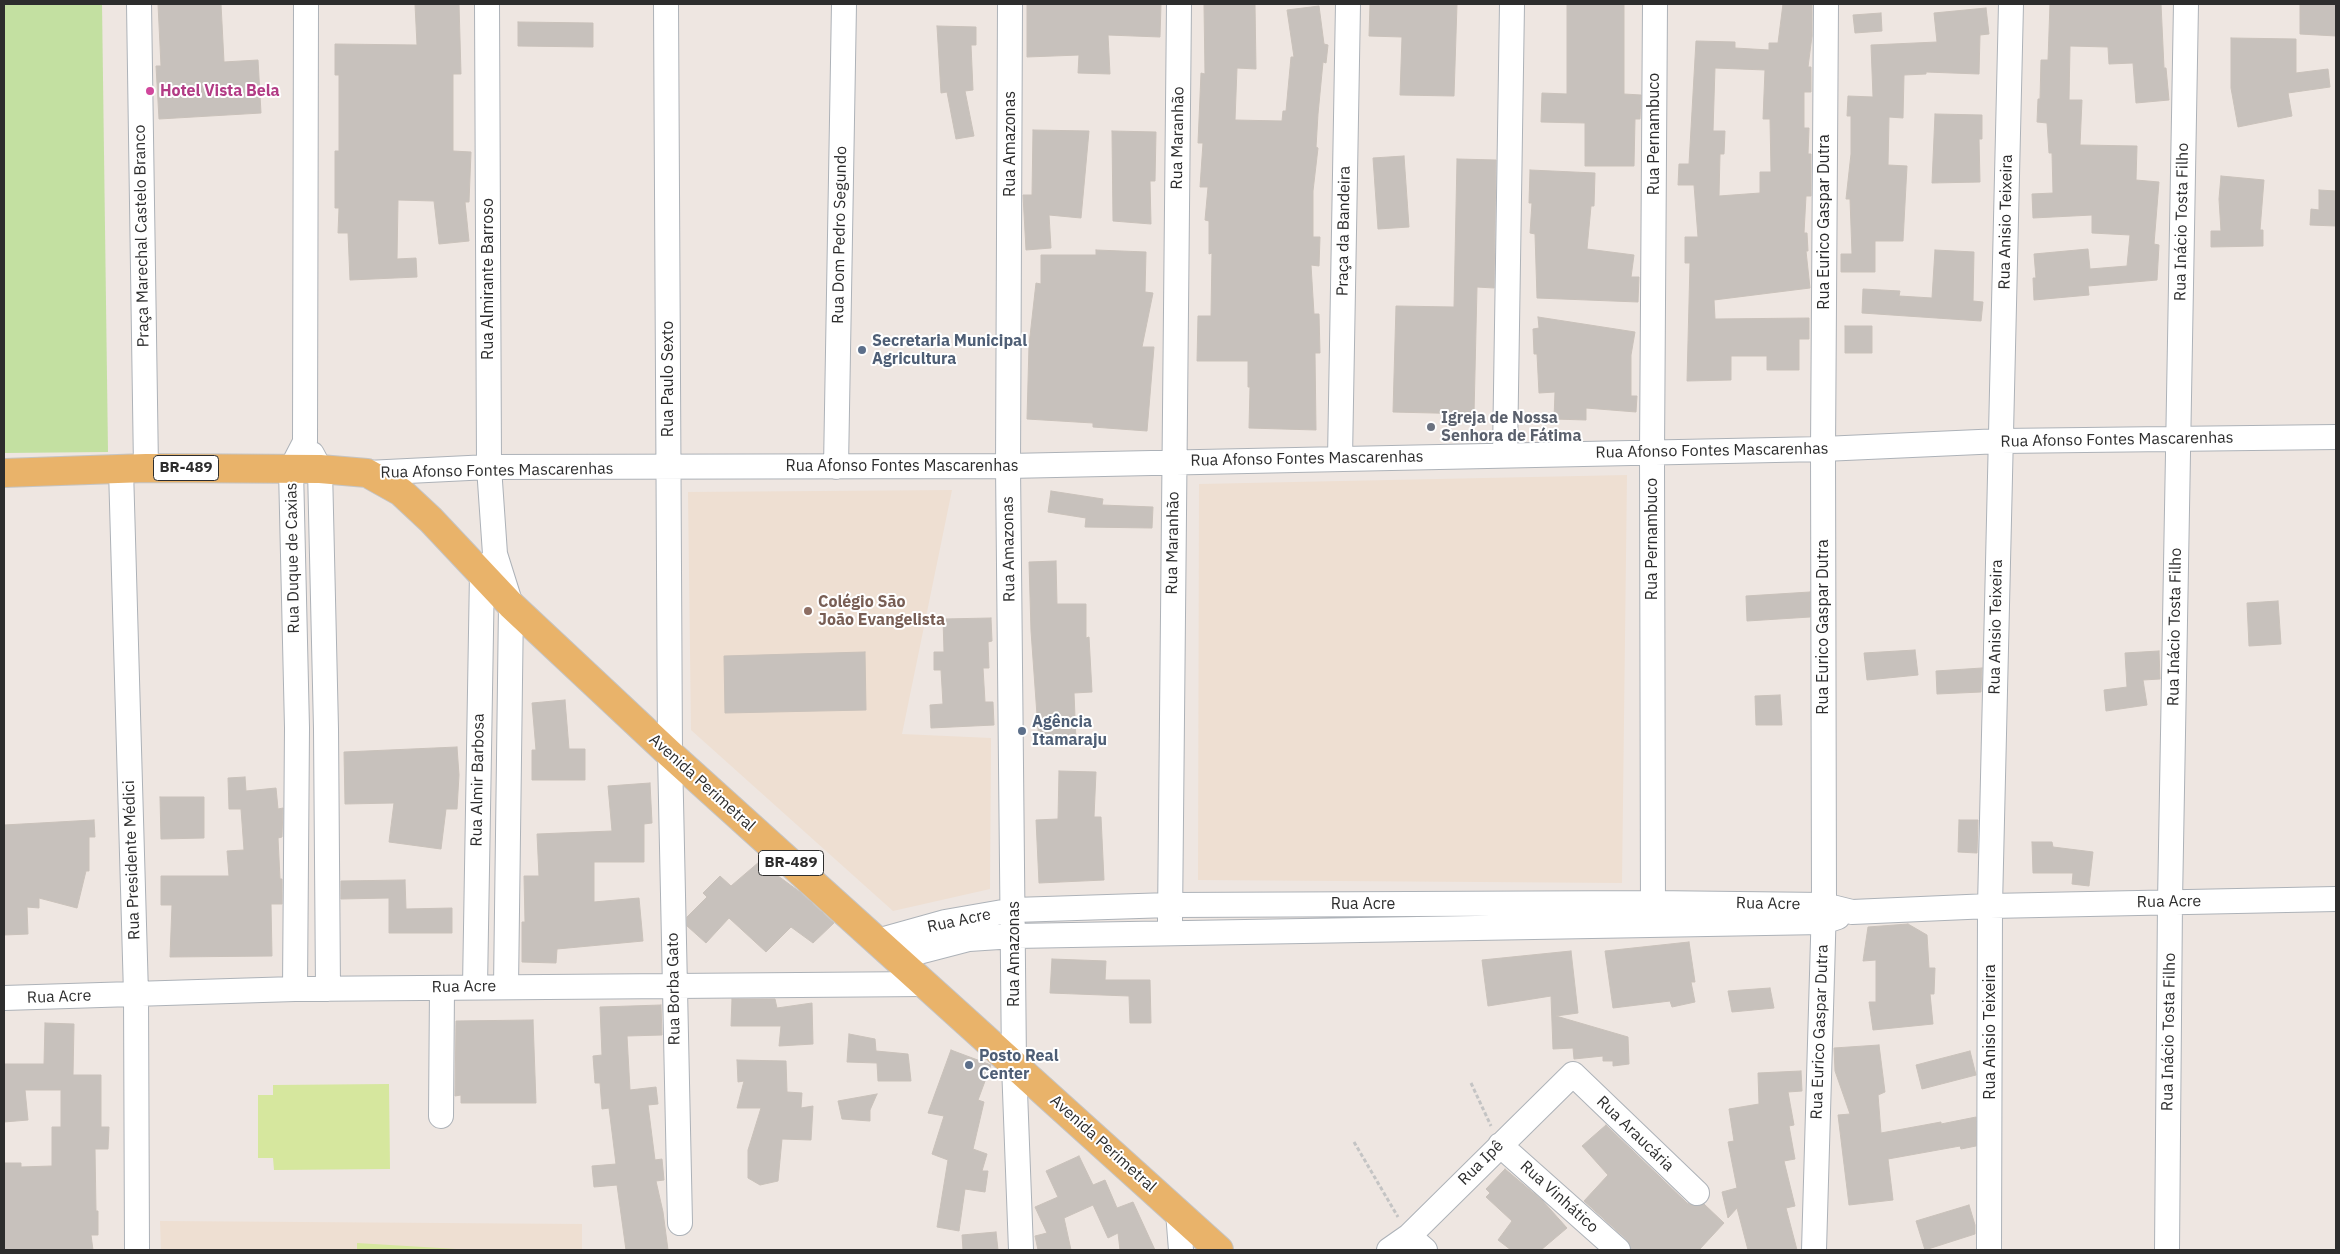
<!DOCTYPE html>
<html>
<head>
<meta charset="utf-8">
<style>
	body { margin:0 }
	#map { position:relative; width:2340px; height:1254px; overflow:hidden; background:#eee6e1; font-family:"IBM Plex Sans",sans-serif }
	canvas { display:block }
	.frame { position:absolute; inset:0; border:5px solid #2d2d2d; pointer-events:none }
</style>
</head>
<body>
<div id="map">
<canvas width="2340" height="1254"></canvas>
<div class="frame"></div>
</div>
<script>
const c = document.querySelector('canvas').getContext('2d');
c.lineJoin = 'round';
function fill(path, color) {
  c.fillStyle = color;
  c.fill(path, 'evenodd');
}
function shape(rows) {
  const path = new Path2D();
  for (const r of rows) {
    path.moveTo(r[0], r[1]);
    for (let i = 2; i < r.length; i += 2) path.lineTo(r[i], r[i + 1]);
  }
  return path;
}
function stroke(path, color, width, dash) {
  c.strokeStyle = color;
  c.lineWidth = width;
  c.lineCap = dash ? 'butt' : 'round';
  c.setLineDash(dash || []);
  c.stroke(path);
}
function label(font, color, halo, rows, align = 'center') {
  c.font = font + ' "IBM Plex Sans",sans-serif';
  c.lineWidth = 4;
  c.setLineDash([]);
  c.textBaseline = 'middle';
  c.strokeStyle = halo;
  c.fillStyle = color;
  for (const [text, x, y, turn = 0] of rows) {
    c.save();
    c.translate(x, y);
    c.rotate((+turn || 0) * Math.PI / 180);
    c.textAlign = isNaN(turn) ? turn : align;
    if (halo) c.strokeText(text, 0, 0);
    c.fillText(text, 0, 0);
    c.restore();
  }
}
const education = shape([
	[1627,475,1622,883,1198,880,1199,484],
	[952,490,902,734,991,738,990,889,893,911,691,730,688,492],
	[160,1221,582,1224,582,1250,161,1250]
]);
const green = shape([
	[4,4,102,4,108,452,4,453]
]);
const pitch = shape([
	[389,1084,390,1169,274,1170,273,1158,258,1158,258,1095,273,1095,273,1085],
	[357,1243,473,1250,357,1250]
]);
const building = shape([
	[158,4,221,4,224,62,258,60,261,113,159,119,156,66,161,66,158,4],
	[415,4,459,4,461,74,453,74,453,151,471,152,469,202,465,202,469,241,439,244,434,201,398,200,397,259,416,258,417,277,350,280,348,233,338,233,339,208,335,208,335,151,339,151,339,75,335,75,335,44,417,45,415,4],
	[1027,4,1161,4,1160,37,1108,35,1110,74,1078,73,1079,55,1027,57,1027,4],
	[1255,4,1256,69,1237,68,1235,120,1282,121,1283,111,1286,111,1291,57,1294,57,1287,10,1319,6,1324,44,1328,45,1326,63,1323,62,1318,114,1316,147,1318,148,1313,191,1313,237,1320,237,1319,266,1311,265,1314,314,1319,314,1320,353,1315,353,1316,430,1249,428,1250,387,1248,387,1248,361,1197,361,1198,316,1211,316,1212,253,1209,254,1209,221,1205,220,1208,187,1200,187,1203,143,1198,143,1201,73,1205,74,1204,5,1255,4],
	[1370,4,1457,4,1454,96,1400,95,1402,37,1369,36,1370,4],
	[1567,4,1624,4,1624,94,1641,95,1640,119,1635,119,1634,166,1585,166,1585,123,1541,122,1542,93,1567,94,1567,4],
	[1783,4,1812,4,1812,36,1808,67,1811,67,1811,92,1804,92,1804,128,1809,128,1808,154,1811,154,1811,196,1806,196,1804,233,1807,233,1808,251,1806,251,1810,288,1714,300,1715,319,1809,318,1809,339,1799,339,1799,370,1767,370,1767,356,1731,356,1731,380,1687,381,1690,263,1685,263,1685,237,1698,237,1694,185,1678,185,1679,164,1689,164,1696,41,1735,42,1735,48,1769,50,1769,43,1778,43,1783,4],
	[1715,68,1765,70,1763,119,1770,119,1771,172,1760,172,1760,193,1719,196,1720,154,1724,154,1725,131,1713,131,1715,68],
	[2050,4,2161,4,2164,68,2166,68,2169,100,2136,103,2133,63,2109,64,2108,47,2070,46,2069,100,2082,100,2080,145,2137,146,2136,180,2159,182,2154,244,2159,245,2157,280,2088,286,2089,295,2034,300,2033,278,2036,278,2034,254,2088,249,2090,269,2127,266,2130,235,2092,233,2092,215,2033,218,2032,194,2053,193,2052,153,2049,153,2047,123,2037,122,2038,99,2040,99,2041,60,2048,60,2050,4],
	[2300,4,2336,4,2336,36,2300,34,2300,4],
	[1986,8,1989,34,1980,35,1979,74,1926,72,1926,74,1904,75,1903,118,1889,117,1888,165,1907,166,1903,241,1875,241,1875,272,1841,272,1841,254,1852,254,1850,199,1846,199,1851,154,1851,116,1847,116,1848,96,1873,97,1871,45,1937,42,1934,13,1986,8],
	[1881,13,1882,31,1855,33,1853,15,1881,13],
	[518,22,593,23,593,47,518,46,518,22],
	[937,26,976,27,976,45,971,45,973,90,965,91,974,136,956,139,947,92,941,93,937,26],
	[2231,38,2296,39,2296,73,2328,69,2330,87,2288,93,2292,116,2238,127,2231,88,2231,38],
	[1935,114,1982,115,1982,139,1979,139,1980,182,1932,183,1935,114],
	[1033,130,1089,131,1081,218,1049,215,1051,248,1026,250,1023,195,1032,195,1033,130],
	[1112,131,1156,132,1155,181,1150,181,1151,224,1113,221,1112,131],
	[1404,156,1409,227,1378,229,1373,158,1404,156],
	[1457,159,1496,160,1494,288,1477,287,1474,414,1393,412,1396,306,1454,307,1457,159],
	[1530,170,1595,173,1594,206,1591,206,1587,249,1634,255,1631,277,1639,277,1638,302,1537,298,1535,234,1530,233,1532,203,1529,203,1530,170],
	[2221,176,2264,180,2260,230,2263,230,2263,246,2211,247,2211,231,2221,231,2219,199,2221,176],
	[2319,190,2336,191,2336,226,2310,225,2311,209,2319,210,2319,190],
	[1096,250,1146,252,1145,292,1153,293,1142,347,1154,347,1147,431,1093,427,1093,423,1027,419,1029,345,1036,283,1041,284,1041,255,1096,255,1096,250],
	[1935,250,1974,252,1973,301,1983,302,1981,321,1862,313,1863,289,1900,291,1899,296,1932,298,1935,250],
	[1538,317,1635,332,1631,355,1631,396,1637,396,1636,412,1586,408,1586,420,1554,419,1555,392,1539,393,1537,354,1534,354,1533,329,1539,328,1538,317],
	[1845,326,1872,326,1872,353,1845,353,1845,326],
	[1051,491,1103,499,1102,505,1153,507,1152,528,1085,527,1086,518,1048,512,1051,491],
	[1056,561,1057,604,1086,604,1086,638,1089,637,1092,692,1074,693,1076,741,1039,743,1031,631,1029,562,1056,561],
	[1810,592,1810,617,1747,621,1746,596,1810,592],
	[2278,601,2281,644,2249,646,2247,603,2278,601],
	[991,618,992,641,988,642,989,668,983,668,985,702,993,702,994,725,931,728,930,705,943,704,941,670,934,670,934,652,944,652,943,619,991,618],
	[1915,650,1918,675,1867,680,1864,653,1915,650],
	[2159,651,2160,679,2143,680,2147,705,2106,711,2104,690,2127,687,2125,653,2159,651],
	[865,652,866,710,725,713,724,656,865,652],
	[1982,668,1981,692,1937,694,1936,671,1982,668],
	[1780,695,1782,725,1756,725,1755,696,1780,695],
	[565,700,569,749,585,749,585,780,532,780,532,750,536,750,532,703,565,700],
	[457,747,459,775,457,809,446,809,441,849,389,842,394,803,345,804,344,752,457,747],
	[1059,771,1096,772,1094,817,1101,817,1104,880,1039,883,1036,820,1058,819,1059,771],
	[245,777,246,791,276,788,278,809,283,808,282,837,278,838,280,879,282,879,282,904,271,904,272,956,170,957,172,905,161,905,161,876,229,876,227,851,244,850,241,809,229,809,228,778,245,777],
	[650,783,652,823,644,824,644,862,594,862,594,902,639,898,643,941,557,949,556,963,522,962,522,922,525,922,524,876,539,876,537,834,612,831,608,786,650,783],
	[160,797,204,797,204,838,161,839,160,797],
	[94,820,95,837,89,837,89,871,86,871,77,908,39,898,39,908,27,907,28,934,4,935,4,825,94,820],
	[1959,820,1978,820,1977,853,1958,852,1959,820],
	[2032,842,2052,842,2053,847,2093,852,2089,886,2072,884,2073,873,2033,873,2032,842],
	[759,862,800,892,834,923,813,943,791,927,766,952,729,918,706,943,687,926,687,917,707,897,703,893,720,876,731,886,759,862],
	[405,880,406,909,452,908,452,933,389,933,389,898,341,899,341,881,405,880],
	[1908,924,1927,935,1929,968,1935,968,1934,994,1930,994,1933,1024,1873,1030,1869,1002,1876,1002,1876,960,1863,961,1868,927,1908,924],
	[1689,942,1695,982,1691,982,1695,1002,1672,1007,1670,1001,1613,1008,1605,951,1689,942],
	[1571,951,1578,1013,1556,1016,1628,1037,1629,1064,1613,1066,1613,1061,1603,1061,1603,1056,1574,1059,1573,1048,1553,1049,1551,996,1488,1006,1482,960,1571,951],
	[1052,959,1106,961,1105,980,1150,980,1151,1023,1130,1023,1129,996,1050,993,1052,959],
	[1770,988,1774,1008,1732,1012,1728,991,1770,988],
	[732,999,775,999,777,1008,812,1003,813,1044,779,1046,781,1026,731,1026,732,999],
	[661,1005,662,1035,627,1036,630,1090,656,1087,658,1104,648,1105,655,1160,662,1159,664,1180,656,1181,663,1212,668,1250,626,1250,617,1185,594,1187,592,1166,616,1164,609,1108,602,1109,600,1083,595,1083,593,1056,602,1055,600,1007,661,1005],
	[533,1020,536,1103,461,1103,461,1095,455,1096,456,1021,533,1020],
	[45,1023,74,1024,73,1075,101,1075,101,1127,109,1127,108,1149,95,1149,96,1211,98,1211,98,1235,91,1235,93,1250,4,1250,4,1163,21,1163,21,1167,52,1166,52,1127,61,1127,61,1090,25,1090,28,1120,4,1122,4,1064,44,1064,45,1023],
	[849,1034,875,1039,876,1051,908,1054,911,1081,878,1081,877,1063,847,1062,849,1034],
	[1879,1045,1885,1092,1878,1095,1881,1133,1941,1122,1941,1124,1976,1117,1976,1146,1961,1149,1960,1146,1888,1159,1893,1200,1849,1205,1838,1115,1850,1114,1835,1071,1834,1048,1879,1045],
	[951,1050,991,1065,978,1100,984,1102,973,1149,987,1154,982,1171,988,1171,985,1192,965,1189,959,1231,937,1227,948,1160,932,1154,944,1116,928,1113,951,1050],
	[1970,1051,1976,1075,1922,1089,1916,1065,1970,1051],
	[737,1060,786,1061,787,1092,802,1093,801,1108,813,1106,811,1140,782,1139,778,1181,760,1185,748,1178,748,1150,761,1108,737,1108,744,1081,738,1082,737,1060],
	[1801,1071,1802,1091,1788,1092,1794,1125,1789,1126,1795,1159,1784,1161,1795,1206,1786,1208,1797,1250,1748,1250,1737,1208,1728,1218,1722,1192,1737,1188,1728,1142,1734,1141,1729,1109,1759,1104,1758,1073,1801,1071],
	[877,1094,870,1110,870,1121,842,1119,838,1101,877,1094],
	[1606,1125,1687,1203,1694,1206,1704,1204,1724,1223,1699,1250,1631,1250,1627,1240,1584,1201,1608,1175,1582,1146,1606,1125],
	[1079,1156,1093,1185,1105,1180,1117,1208,1133,1202,1155,1250,1120,1250,1118,1233,1108,1238,1093,1205,1064,1218,1071,1250,1038,1250,1035,1236,1047,1233,1035,1207,1058,1197,1046,1171,1079,1156],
	[1505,1169,1542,1200,1567,1228,1541,1250,1511,1250,1498,1240,1512,1221,1486,1197,1490,1193,1486,1189,1505,1169],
	[1969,1205,1975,1225,1975,1234,1925,1250,1916,1221,1969,1205],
	[996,1232,998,1250,963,1250,962,1235,996,1232]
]);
const path = shape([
	[1471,1083,1491,1126],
	[1354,1142,1398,1217]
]);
const minor = shape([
	[139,4,146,468],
	[487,4,489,467,495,554,511,605,506,987],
	[666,4,670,754,680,1223],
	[1010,4,1008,466,1014,1065,1021,1250],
	[312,454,320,469,326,729,328,989],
	[1505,454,1512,4],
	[1340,458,1348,4],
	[836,467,844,4],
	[121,469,136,994,137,1250],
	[367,473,489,467,1008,466,1823,449,2001,441,2336,437],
	[1653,918,1652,452,1655,4],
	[1170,921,1179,4],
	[877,941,945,922,1014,910,1170,905,1652,903,1824,905,1852,912,1990,906,2336,899],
	[896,958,969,939,1014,936,1823,922,1838,917],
	[475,987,482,573,488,564],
	[295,989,297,728,291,469,305,442,306,4],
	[4,998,295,989,925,984],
	[441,1116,442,988],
	[1500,1145,1618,1250],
	[1178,1212,1181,1250],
	[1409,1236,1425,1250],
	[1389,1250,1409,1236,1573,1074,1697,1193],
	[1814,1250,1824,905,1823,449,1826,4],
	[1989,1250,1990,906,2011,4],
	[2167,1250,2170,902,2186,4]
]);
const major = shape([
	[4,473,146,468,320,469,367,473,401,492,431,520,511,605,670,754,1219,1250]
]);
const markers = [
	[150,91,5,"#d1479c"],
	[862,350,5,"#5c6f8a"],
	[1431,427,5,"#6b7280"],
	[808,611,5,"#8d6e63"],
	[1022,731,5,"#5c6f8a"],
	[969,1065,5,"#5c6f8a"]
];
const shields = [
	[186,468,65],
	[791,863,65]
];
const shieldNames = [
	["BR-489",186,468],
	["BR-489",791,863]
];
const hotelNames = [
	["Hotel Vista Bela",160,91]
];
const streetNames = [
	["Rua Pernambuco",1654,134,-90],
	["Rua Maranhão",1178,138,-89],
	["Rua Amazonas",1010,144,-90],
	["Rua Eurico Gaspar Dutra",1824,222,-90],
	["Rua Anisio Teixeira",2006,222,-89],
	["Rua Inácio Tosta Filho",2182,222,-89],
	["Praça da Bandeira",1344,231,-89],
	["Rua Dom Pedro Segundo",840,235,-89],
	["Praça Marechal Castelo Branco",142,236,-91],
	["Rua Almirante Barroso",488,279,-90],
	["Rua Paulo Sexto",668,379,-90],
	["Rua Afonso Fontes Mascarenhas",2117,440,-1],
	["Rua Afonso Fontes Mascarenhas",1712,451,-1],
	["Rua Afonso Fontes Mascarenhas",1307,459,-1],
	["Rua Afonso Fontes Mascarenhas",902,466],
	["Rua Afonso Fontes Mascarenhas",497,471,-1],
	["Rua Pernambuco",1652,539,-90],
	["Rua Maranhão",1173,543,-89],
	["Rua Amazonas",1009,549,-91],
	["Rua Duque de Caxias",293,558,-91],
	["Rua Eurico Gaspar Dutra",1823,627,-90],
	["Rua Anisio Teixeira",1996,627,-89],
	["Rua Inácio Tosta Filho",2175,627,-89],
	["Rua Almir Barbosa",478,780,-89],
	["Avenida Perimetral",702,783,42],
	["Rua Presidente Médici",132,860,-92],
	["Rua Acre",2169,902,-1],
	["Rua Acre",1363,904],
	["Rua Acre",1768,904,1],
	["Rua Acre",959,921,-12],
	["Rua Amazonas",1014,954,-90],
	["Rua Acre",464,987,-1],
	["Rua Borba Gato",674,989,-91],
	["Rua Acre",59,997,-2],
	["Rua Eurico Gaspar Dutra",1820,1032,-88],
	["Rua Anisio Teixeira",1990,1032,-90],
	["Rua Inácio Tosta Filho",2169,1032,-89],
	["Rua Araucária",1635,1134,44],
	["Avenida Perimetral",1103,1144,42],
	["Rua Ipê",1481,1163,-45],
	["Rua Vinhático",1559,1197,42]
];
const serviceNames = [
	["Secretaria Municipal",872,341],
	["Agricultura",872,359],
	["Agência",1032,722],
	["Itamaraju",1032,740],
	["Posto Real",979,1056],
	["Center",979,1074]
];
const worshipNames = [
	["Igreja de Nossa",1441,418],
	["Senhora de Fátima",1441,436]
];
const educationNames = [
	["Colégio São",818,602],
	["João Evangelista",818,620]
];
fill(education, '#eedfd2');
fill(green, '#c3e0a1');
fill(pitch, '#d6e79e');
fill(building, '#c7c1bc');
stroke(building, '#c9c1ba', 1);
stroke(minor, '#adb2b8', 26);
stroke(major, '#c4c4c4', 30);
stroke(path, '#c4c4c4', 3, [4, 2.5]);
stroke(minor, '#fff', 24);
stroke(major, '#e9b36a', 28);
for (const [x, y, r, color] of markers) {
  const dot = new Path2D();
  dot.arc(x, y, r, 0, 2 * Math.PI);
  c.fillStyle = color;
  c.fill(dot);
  stroke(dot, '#fff', 2);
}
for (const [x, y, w] of shields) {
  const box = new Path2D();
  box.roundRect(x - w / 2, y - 12.5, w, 25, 4);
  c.fillStyle = '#fff';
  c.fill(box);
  stroke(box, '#2d2d2d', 1);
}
label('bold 15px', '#2d2d2d', null, shieldNames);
label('bold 16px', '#b23c85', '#fff', hotelNames, 'left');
label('16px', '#2d2d2d', '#fff', streetNames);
label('bold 16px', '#4e5e75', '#fff', serviceNames, 'left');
label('bold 16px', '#5b616d', '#fff', worshipNames, 'left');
label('bold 16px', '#785e54', '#fff', educationNames, 'left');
</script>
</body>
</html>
